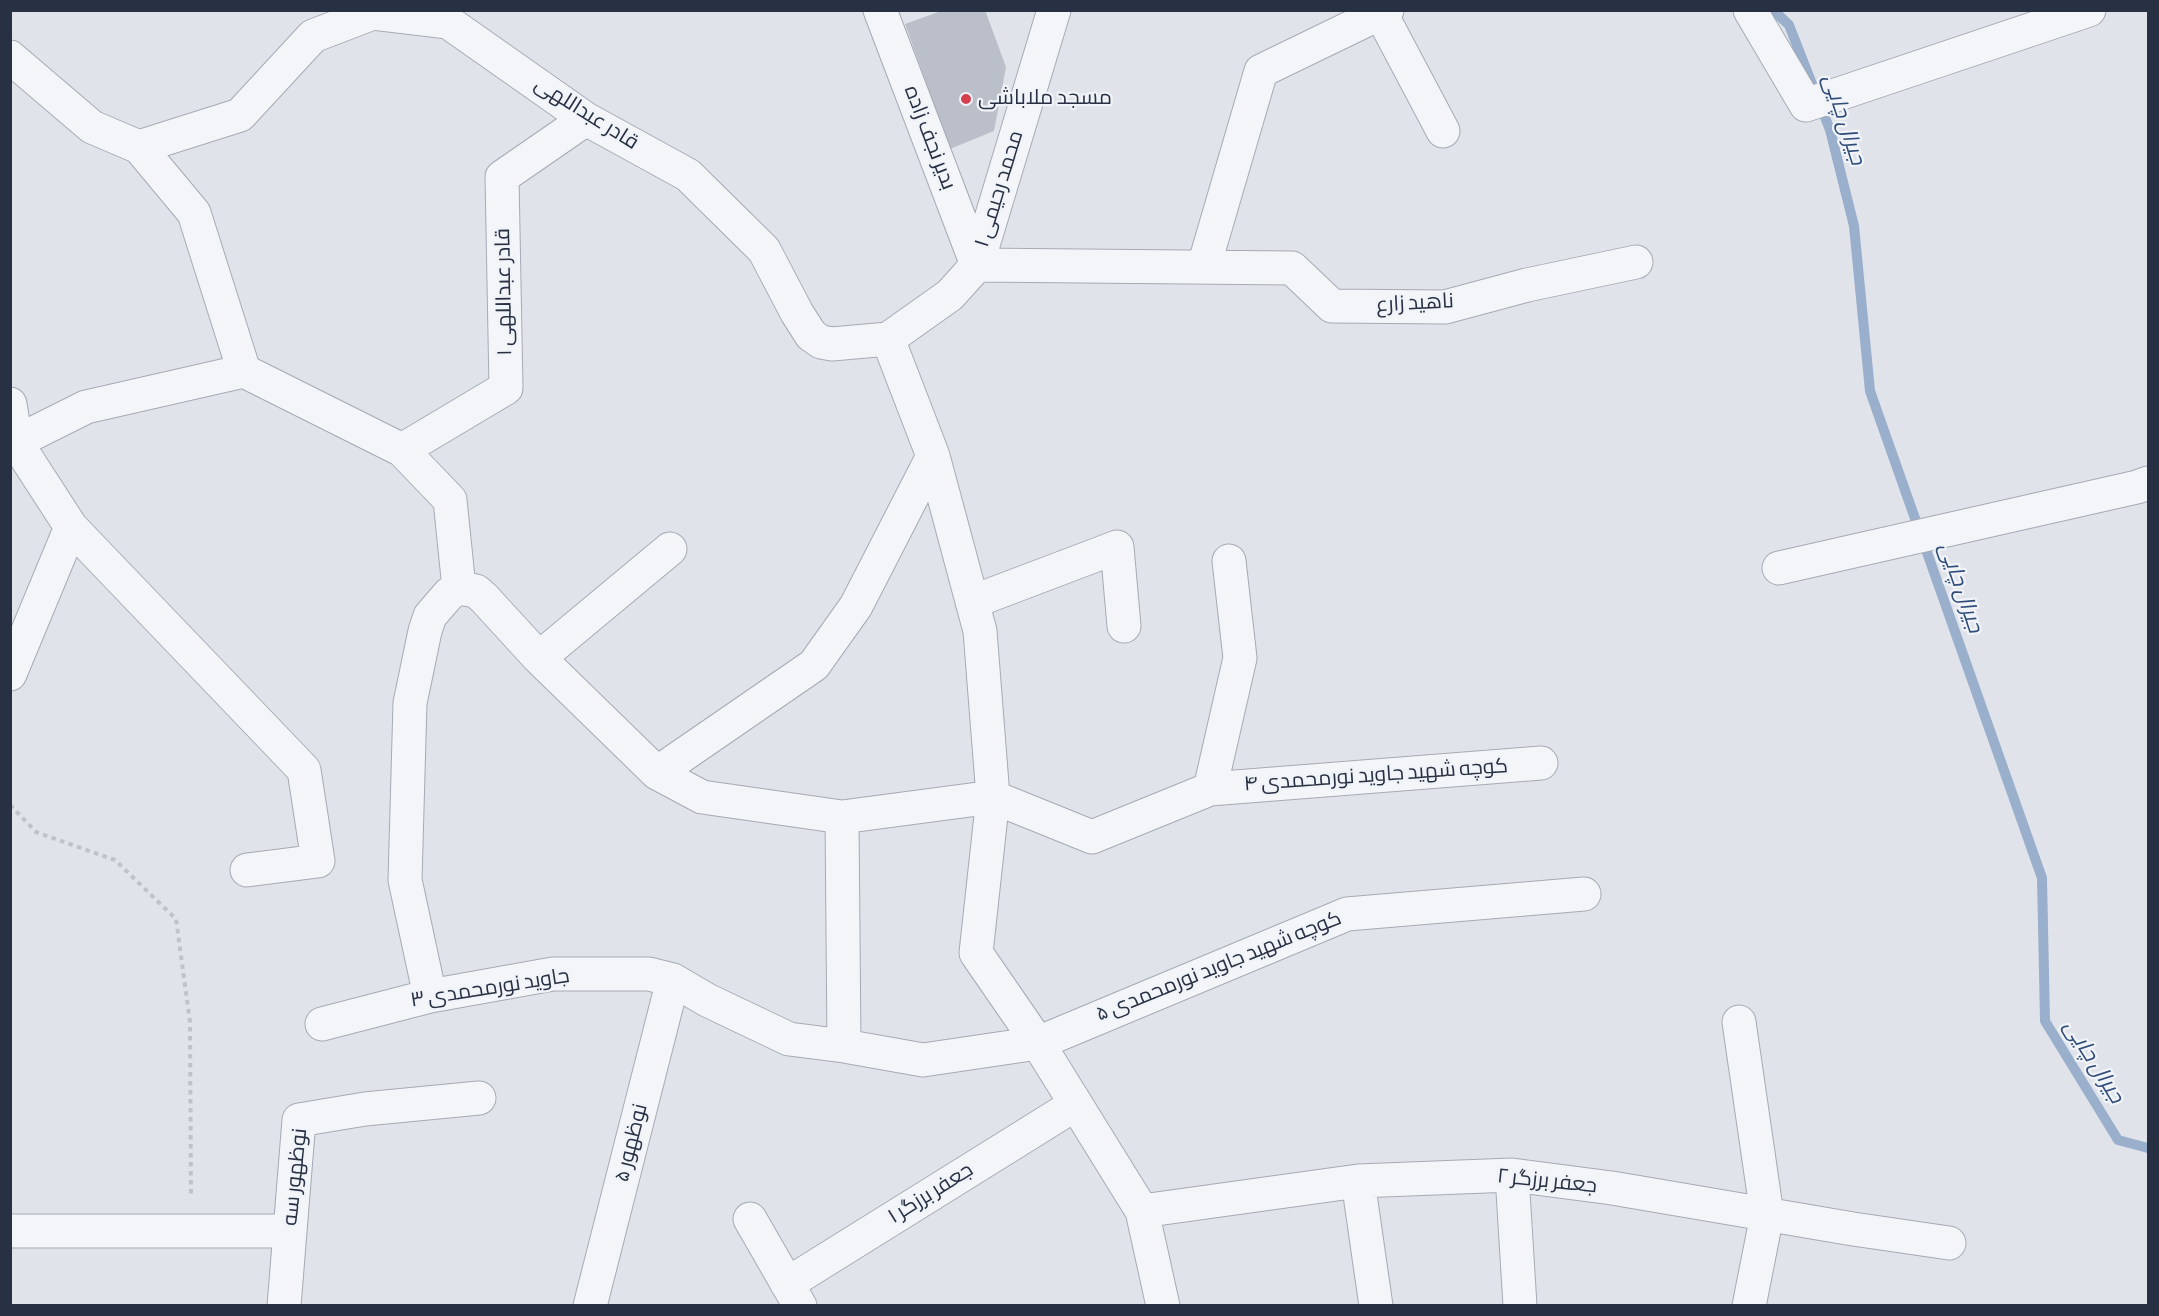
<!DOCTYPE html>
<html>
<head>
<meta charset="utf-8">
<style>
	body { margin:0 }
	#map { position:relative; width:2159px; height:1316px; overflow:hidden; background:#e0e4ea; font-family:"Sofia Sans Condensed",sans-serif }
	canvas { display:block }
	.frame { position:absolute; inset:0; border:12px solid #283043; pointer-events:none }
</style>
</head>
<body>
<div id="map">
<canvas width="2159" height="1316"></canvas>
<div class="frame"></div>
</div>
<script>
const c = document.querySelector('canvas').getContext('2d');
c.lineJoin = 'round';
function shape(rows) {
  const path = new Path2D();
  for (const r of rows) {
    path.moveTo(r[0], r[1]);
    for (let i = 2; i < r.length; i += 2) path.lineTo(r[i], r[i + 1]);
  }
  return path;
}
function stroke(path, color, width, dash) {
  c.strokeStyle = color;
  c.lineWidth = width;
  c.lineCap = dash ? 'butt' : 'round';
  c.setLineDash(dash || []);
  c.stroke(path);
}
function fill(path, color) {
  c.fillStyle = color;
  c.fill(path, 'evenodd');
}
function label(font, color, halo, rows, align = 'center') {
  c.font = font + ' "Sofia Sans Condensed",Cairo,sans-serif';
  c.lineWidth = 4.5;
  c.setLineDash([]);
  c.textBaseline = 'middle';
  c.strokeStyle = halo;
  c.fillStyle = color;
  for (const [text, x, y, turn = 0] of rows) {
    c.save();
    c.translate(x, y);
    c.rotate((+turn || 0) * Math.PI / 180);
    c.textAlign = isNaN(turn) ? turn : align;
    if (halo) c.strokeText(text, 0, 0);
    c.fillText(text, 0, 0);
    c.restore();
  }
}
const stream = shape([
	[1773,10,1789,25,1830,130,1854,226,1870,391,2042,878,2045,1021,2118,1140,2148,1148]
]);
const building = shape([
	[944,10,985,10,1006,67,994,131,950,149,905,24]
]);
const path = shape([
	[10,805,36,832,115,860,176,919,190,1022,191,1198]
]);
const minor = shape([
	[880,10,977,265],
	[1750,10,1806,105,2089,10],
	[1380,12,1443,131],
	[10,57,92,127,139,147,194,213,244,371,402,450,450,500,459,588],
	[139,147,240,115,313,36,373,13,448,22,586,119,688,175,764,250,797,313,811,335,821,342,832,344,888,339,950,295,977,265,1054,10],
	[977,265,1292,268,1332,306,1445,307,1527,285,1636,262],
	[1204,266,1261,71,1387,10],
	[888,339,933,456,980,631,993,797,976,953,1038,1043,1142,1211,1163,1306],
	[10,404,16,442,71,527,304,770,318,861,247,870],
	[16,442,86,407,244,371],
	[402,450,506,388,502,177,586,119],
	[1779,568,2137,487,2148,483],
	[972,602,1117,547,1124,626],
	[539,658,670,549],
	[10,674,71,527],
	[657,773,814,665,856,606,933,456],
	[1210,789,1541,763],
	[842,817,844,1046],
	[430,996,405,880,410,703,425,631,430,616,449,594,459,588,476,591,484,598,539,658,657,773,702,797,842,817,993,797,1092,837,1210,789,1240,658,1229,561],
	[1739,1022,1767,1215,1749,1306],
	[322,1024,430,996,553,974,649,974,673,980,707,1000,789,1039,844,1046,923,1060,1038,1043,1347,914,1584,894],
	[1512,1175,1520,1306],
	[1358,1181,1376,1306],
	[1142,1211,1358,1181,1512,1175,1612,1188,1853,1229,1949,1243],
	[750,1219,800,1306],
	[10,1231,290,1231],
	[787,1284,1076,1104],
	[284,1306,299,1120,365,1109,479,1098],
	[590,1306,673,980]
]);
const markers = [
	[966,99,6,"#d53f4e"]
];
const poiNames = [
	["مسجد ملاباشی",978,99]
];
const streetNames = [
	["قادر عبداللهی",586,114,32],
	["بدیر نجف زاده",929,138,69],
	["محمد رحیمی ۱",1000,189,-73],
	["قادر عبداللهی ۱",505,292,-91],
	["ناهید زارع",1415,304,-3],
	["کوچه شهید جاوید نورمحمدی ۴",1376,776,-4],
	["کوچه شهید جاوید نورمحمدی ۵",1219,967,-22],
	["جاوید نورمحمدی ۳",490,989,-9],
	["نوظهور ۵",632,1143,-76],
	["نوظهور سه",296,1177,-84],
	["جعفر برزگر ۲",1547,1182,6],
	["جعفر برزگر ۱",931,1194,-32]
];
const waterNames = [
	["جیرال چایی",1843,120,72],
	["جیرال چایی",1960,588,71],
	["جیرال چایی",2093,1062,58]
];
stroke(stream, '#9aafcc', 10);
fill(building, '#babfca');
stroke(minor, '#a5aab5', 35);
stroke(path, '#bec2c9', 4, [4.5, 4.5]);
stroke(minor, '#f3f5f8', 33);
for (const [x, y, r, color] of markers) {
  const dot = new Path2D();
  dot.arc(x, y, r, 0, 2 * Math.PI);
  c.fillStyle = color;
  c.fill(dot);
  stroke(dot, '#f0f3f7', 2);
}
label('21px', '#283043', '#f0f3f7', poiNames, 'left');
label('21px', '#283043', '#f0f3f7', streetNames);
label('italic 22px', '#304d79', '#f0f3f7', waterNames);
</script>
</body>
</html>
